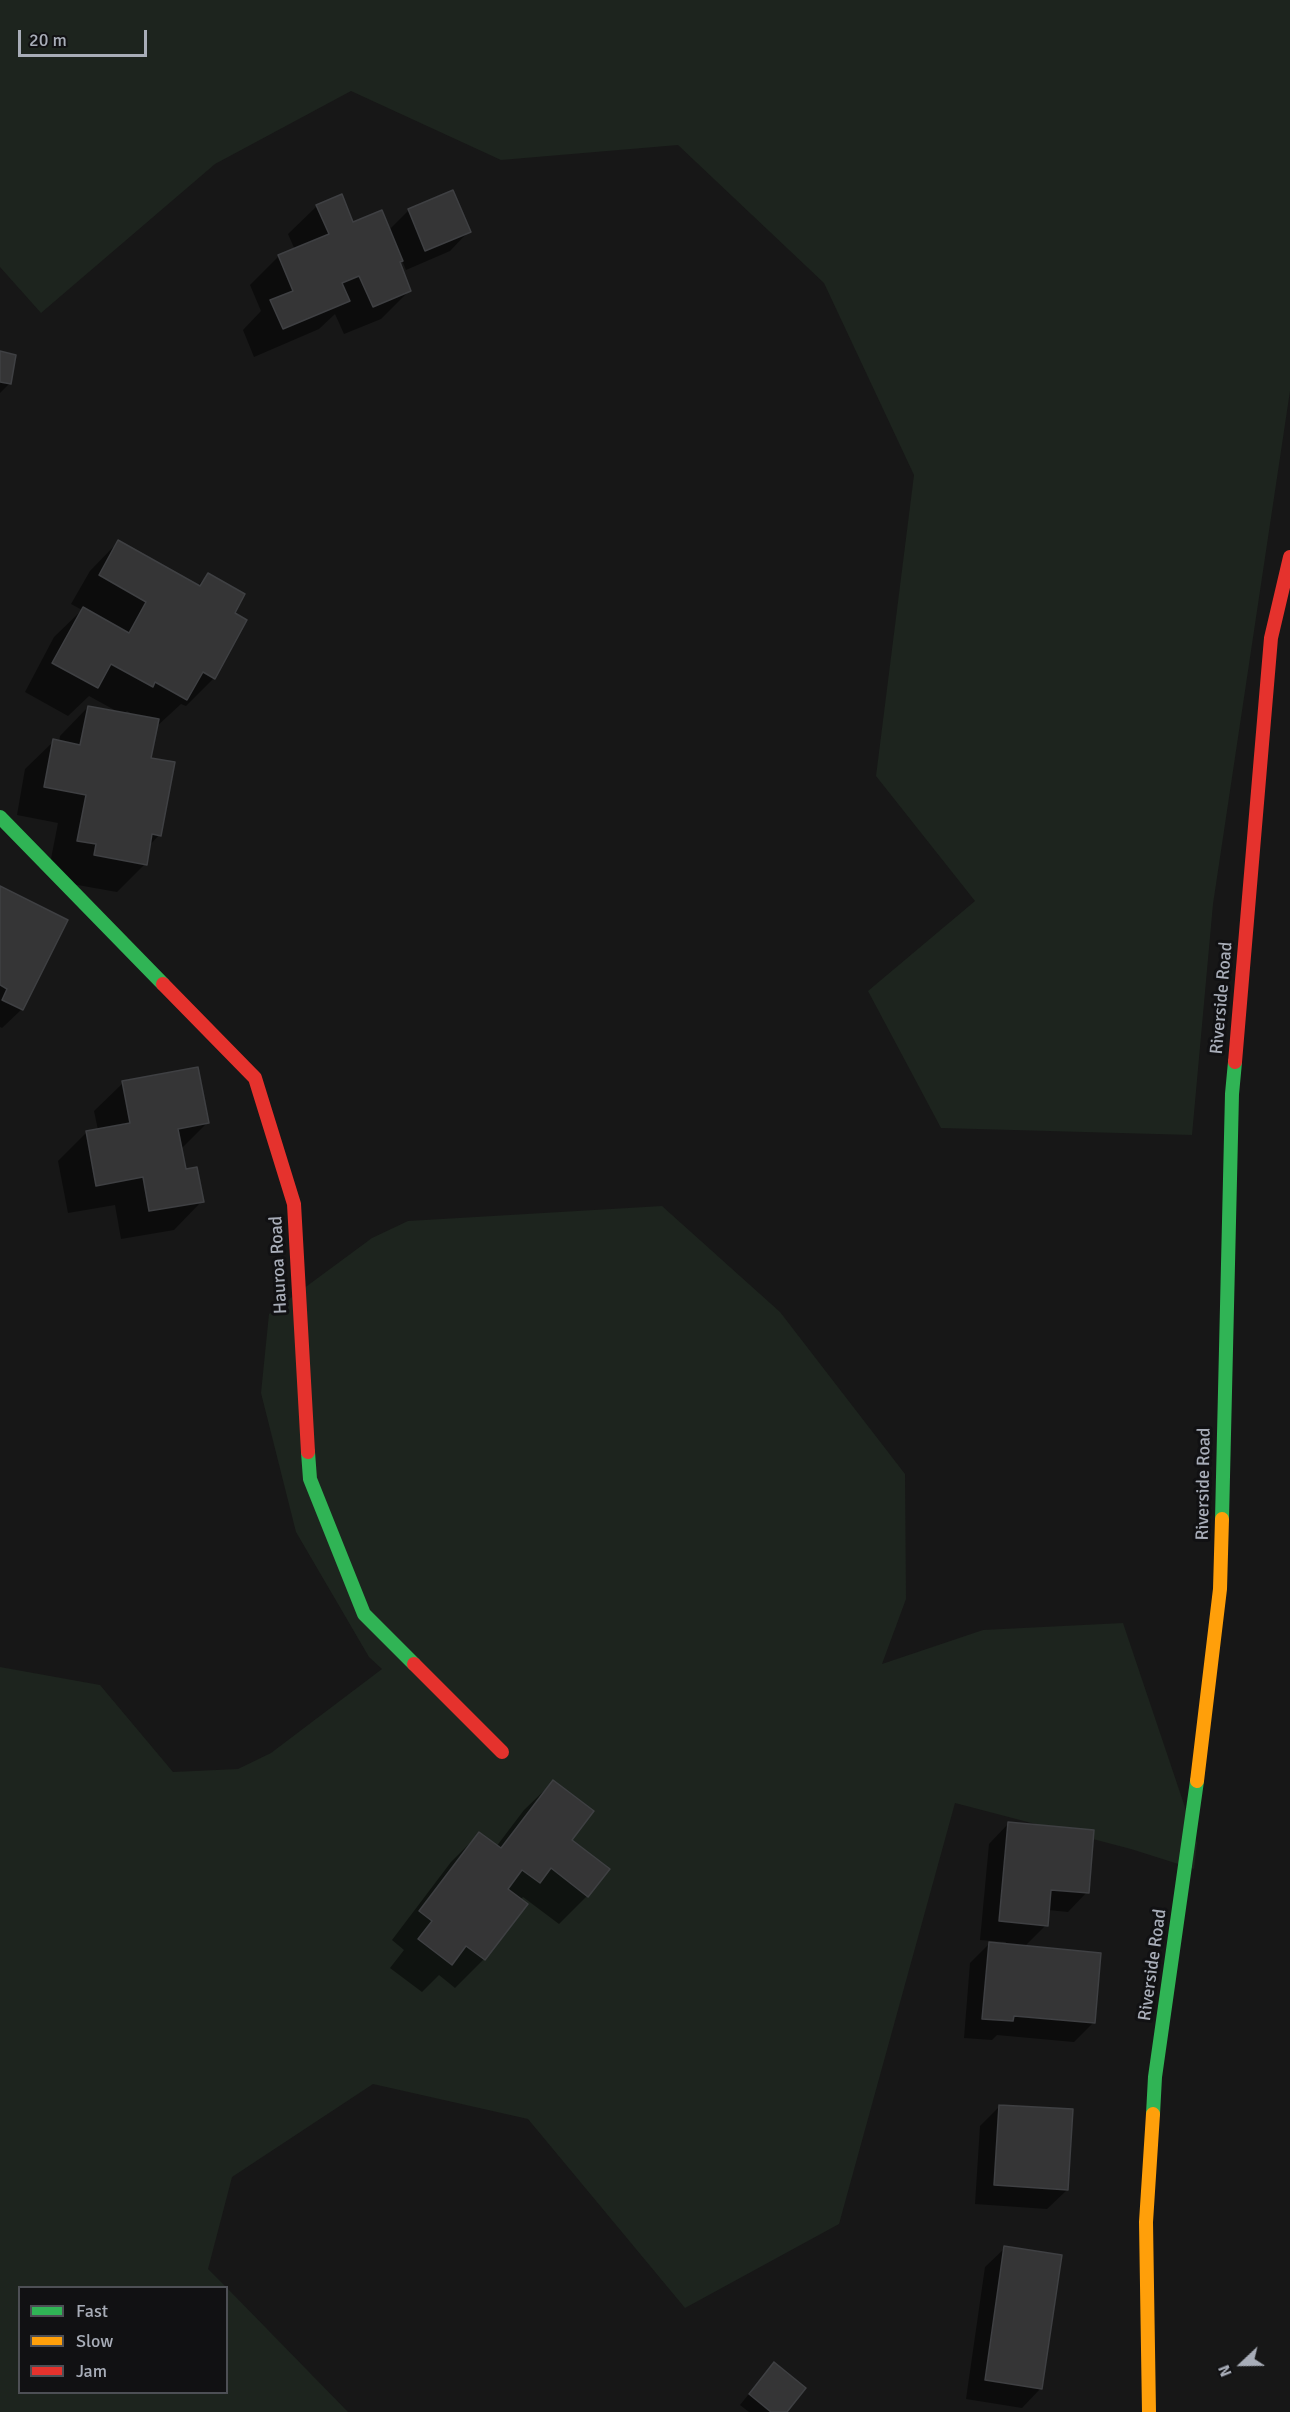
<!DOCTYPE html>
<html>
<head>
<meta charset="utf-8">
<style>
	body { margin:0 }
	#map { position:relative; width:1290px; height:2412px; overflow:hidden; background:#171717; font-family:Signika,sans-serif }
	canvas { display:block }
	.legend { position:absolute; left:18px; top:2286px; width:210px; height:108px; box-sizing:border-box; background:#111113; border:2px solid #4d4f55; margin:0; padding:8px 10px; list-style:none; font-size:18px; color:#a8adb8 }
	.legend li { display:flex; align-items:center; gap:12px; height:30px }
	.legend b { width:30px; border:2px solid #4d4f55 }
	.north { position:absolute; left:1212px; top:2334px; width:60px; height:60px; -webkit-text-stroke:4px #111113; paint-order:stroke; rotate:248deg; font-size:16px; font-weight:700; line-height:24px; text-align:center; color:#a8adb8 }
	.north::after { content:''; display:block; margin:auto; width:21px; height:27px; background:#a8adb8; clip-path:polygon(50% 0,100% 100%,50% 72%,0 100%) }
	.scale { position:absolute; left:18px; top:30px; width:129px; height:27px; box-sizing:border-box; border:3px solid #a8adb8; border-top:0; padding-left:8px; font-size:18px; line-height:21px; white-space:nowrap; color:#a8adb8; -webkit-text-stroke:4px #111113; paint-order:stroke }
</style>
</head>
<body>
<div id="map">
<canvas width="1290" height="2412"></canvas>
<ul class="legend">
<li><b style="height:8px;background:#30b455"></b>Fast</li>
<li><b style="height:8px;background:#ff9f0a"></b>Slow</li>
<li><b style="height:8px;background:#e5322d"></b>Jam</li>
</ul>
<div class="north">N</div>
<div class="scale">20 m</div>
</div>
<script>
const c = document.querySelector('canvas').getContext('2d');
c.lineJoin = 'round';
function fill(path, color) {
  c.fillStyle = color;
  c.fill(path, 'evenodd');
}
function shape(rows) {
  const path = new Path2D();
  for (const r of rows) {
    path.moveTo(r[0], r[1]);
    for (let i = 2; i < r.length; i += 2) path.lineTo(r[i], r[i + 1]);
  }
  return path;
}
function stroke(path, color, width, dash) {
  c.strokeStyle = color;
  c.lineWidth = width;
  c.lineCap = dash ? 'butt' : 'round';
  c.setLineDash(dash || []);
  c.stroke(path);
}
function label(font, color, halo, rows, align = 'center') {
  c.font = font + ' Signika,sans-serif';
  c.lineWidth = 6;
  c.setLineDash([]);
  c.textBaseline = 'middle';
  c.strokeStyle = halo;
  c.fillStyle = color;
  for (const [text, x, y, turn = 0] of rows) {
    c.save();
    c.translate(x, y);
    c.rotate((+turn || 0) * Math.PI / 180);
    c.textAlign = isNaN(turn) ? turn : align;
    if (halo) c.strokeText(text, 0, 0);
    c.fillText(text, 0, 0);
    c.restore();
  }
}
const green = shape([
	[0,0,1290,0,1290,391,1213,904,1192,1135,941,1128,868,991,975,901,876,776,914,475,824,283,678,145,501,160,351,91,215,164,41,313,0,267],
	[662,1206,780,1312,905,1474,906,1599,882,1664,983,1630,1123,1623,1197,1843,1194,1869,1131,1849,955,1803,839,2224,685,2308,528,2119,373,2084,232,2177,208,2269,226,2287,20,2288,20,2392,226,2392,227,2288,348,2412,0,2412,0,1667,100,1685,173,1772,238,1769,271,1753,382,1669,369,1657,296,1532,261,1393,269,1314,372,1238,408,1221]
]);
const shadow = shape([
	[452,192,469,231,450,251,406,270,402,260,398,263,409,291,381,319,344,334,335,314,319,329,254,357,243,330,261,311,250,285,279,256,295,250,288,234,317,206,352,224,389,230,408,211],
	[0,353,10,383,0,393],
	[118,542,197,586,208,575,233,614,214,678,186,706,181,704,156,727,150,759,159,835,149,846,145,864,117,892,66,883,49,869,58,823,17,815,25,769,54,741,59,742,60,736,88,707,120,713,89,696,68,716,25,692,54,637,82,610,71,604,90,571],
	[127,711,135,716,124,714],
	[0,887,22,1009,2,1028,0,1027],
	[123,1083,207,1123,181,1149,185,1170,202,1201,174,1230,121,1239,115,1205,68,1213,58,1161,87,1132,98,1130,94,1111],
	[553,1782,587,1896,559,1924,523,1897,520,1900,526,1904,484,1959,455,1988,439,1975,422,1992,390,1968,404,1950,392,1940,451,1862,479,1834,496,1847,524,1810],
	[1008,1824,1087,1892,1068,1912,1048,1910,1046,1925,1024,1947,1094,2022,1074,2042,997,2035,992,2040,964,2038,970,1963,989,1944,1005,1945,1006,1942,980,1940,989,1844],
	[1000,2106,1067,2190,1047,2209,975,2204,980,2126],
	[1005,2248,1041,2388,1022,2408,966,2399,985,2267],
	[765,2374,785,2412,749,2412,740,2405]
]);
const building = shape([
	[453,190,471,232,425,251,408,209,453,190],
	[342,194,353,222,382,210,403,261,400,262,411,291,373,307,359,276,342,283,350,301,283,329,270,300,293,291,278,255,329,234,316,205,342,194],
	[0,351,16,355,11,384,0,382,0,351],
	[118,540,200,586,208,573,245,594,235,613,247,620,215,679,203,672,187,700,155,682,153,687,111,664,98,688,52,663,83,607,129,633,146,602,99,575,118,540],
	[88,706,159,719,151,758,175,762,161,836,152,834,147,865,94,855,96,844,77,841,86,795,44,787,53,739,80,745,88,706],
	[0,886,68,920,23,1010,2,1000,7,989,0,985,0,886],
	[198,1067,209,1123,178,1129,186,1169,197,1167,204,1202,149,1211,143,1177,96,1186,86,1131,130,1123,122,1081,198,1067],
	[553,1780,594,1811,572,1840,610,1869,588,1897,551,1868,540,1883,522,1870,508,1889,528,1904,485,1960,466,1946,452,1965,418,1939,432,1921,419,1911,479,1832,501,1848,553,1780],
	[1008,1822,1094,1830,1089,1893,1051,1890,1048,1926,999,1921,1008,1822],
	[989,1942,1101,1953,1095,2023,1014,2016,1013,2021,982,2019,989,1942],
	[999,2105,1073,2109,1068,2190,994,2185,999,2105],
	[1004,2246,1062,2255,1042,2389,985,2380,1004,2246],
	[774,2362,806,2388,787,2412,771,2412,749,2394,774,2362]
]);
const fast = shape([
	[0,817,163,984],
	[308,1452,310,1479,364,1614,414,1664],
	[1222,1519,1232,1094,1235,1062],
	[1153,2114,1155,2077,1197,1781]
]);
const slow = shape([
	[1197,1781,1220,1589,1222,1519],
	[1149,2412,1146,2222,1153,2114]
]);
const jam = shape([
	[163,984,255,1078,294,1204,308,1452],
	[1235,1062,1271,638,1290,557],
	[414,1664,502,1752]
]);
const streetNames = [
	["Riverside Road",1222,998,-85],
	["Hauroa Road",279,1265,-93],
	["Riverside Road",1204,1484,-89],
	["Riverside Road",1153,1965,-82]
];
fill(green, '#1d241e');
fill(shadow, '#0007');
fill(building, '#353536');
stroke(building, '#3f4043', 1.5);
stroke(fast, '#30b455', 14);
stroke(slow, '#ff9f0a', 14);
stroke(jam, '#e5322d', 14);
label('18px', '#a8adb8', '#111113', streetNames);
</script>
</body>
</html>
